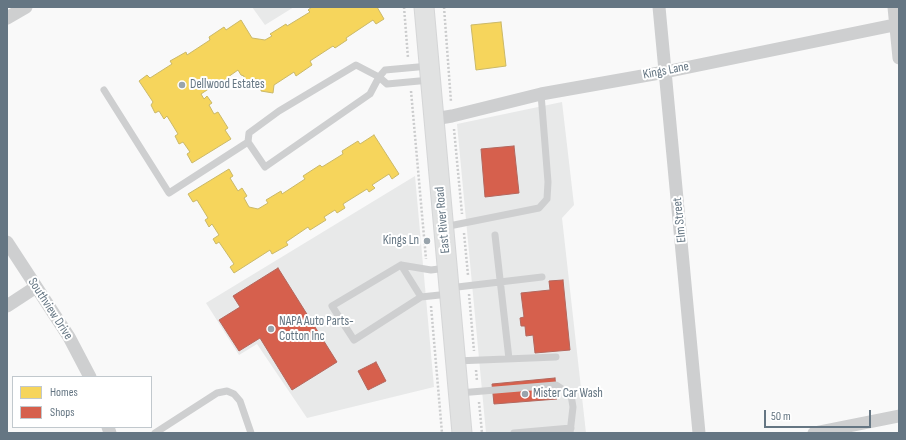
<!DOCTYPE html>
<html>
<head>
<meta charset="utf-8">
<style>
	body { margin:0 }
	#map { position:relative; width:906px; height:440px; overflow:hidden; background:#f9f9f9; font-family:"Sofia Sans Condensed",sans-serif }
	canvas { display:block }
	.frame { position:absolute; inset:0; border:8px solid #657683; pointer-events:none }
	.legend { position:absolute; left:12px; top:376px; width:140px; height:52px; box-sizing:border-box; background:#fff; border:1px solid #c1c8cd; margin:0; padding:5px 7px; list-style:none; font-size:12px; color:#657683 }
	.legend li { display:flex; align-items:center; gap:8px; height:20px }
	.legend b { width:20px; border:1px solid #c1c8cd }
	.scale { position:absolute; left:764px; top:410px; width:107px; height:18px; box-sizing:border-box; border:2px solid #657683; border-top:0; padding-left:5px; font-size:12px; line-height:14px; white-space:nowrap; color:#657683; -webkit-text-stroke:3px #fff; paint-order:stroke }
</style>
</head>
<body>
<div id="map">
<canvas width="906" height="440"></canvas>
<div class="frame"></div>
<ul class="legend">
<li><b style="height:11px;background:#f6d55c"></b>Homes</li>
<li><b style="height:11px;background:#d6604d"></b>Shops</li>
</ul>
<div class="scale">50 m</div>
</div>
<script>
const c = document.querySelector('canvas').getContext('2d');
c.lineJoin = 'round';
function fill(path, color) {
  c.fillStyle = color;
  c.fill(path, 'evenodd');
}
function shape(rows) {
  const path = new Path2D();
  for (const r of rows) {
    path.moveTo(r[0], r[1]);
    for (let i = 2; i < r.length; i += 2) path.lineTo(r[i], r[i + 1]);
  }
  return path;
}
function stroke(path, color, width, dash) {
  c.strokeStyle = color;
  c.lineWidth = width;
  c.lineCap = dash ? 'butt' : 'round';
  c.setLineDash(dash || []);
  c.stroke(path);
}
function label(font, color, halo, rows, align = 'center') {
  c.font = font + ' "Sofia Sans Condensed",sans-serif';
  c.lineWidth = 4;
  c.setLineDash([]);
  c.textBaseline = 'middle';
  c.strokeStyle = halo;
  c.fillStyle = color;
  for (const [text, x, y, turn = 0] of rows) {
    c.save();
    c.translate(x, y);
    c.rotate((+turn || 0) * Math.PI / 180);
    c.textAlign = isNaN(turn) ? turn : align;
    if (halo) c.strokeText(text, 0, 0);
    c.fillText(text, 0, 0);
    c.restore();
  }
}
const built = shape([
	[252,7,294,7,265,25],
	[562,102,574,205,562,218,586,433,486,433,457,124],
	[415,176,434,387,307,418,257,344,239,355,206,303]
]);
const homes = shape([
	[312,7,377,7,384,19,376,24,373,20,346,38,347,40,335,48,333,46,310,61,312,65,296,76,294,72,274,85,273,93,261,91,262,80,254,79,254,82,243,81,244,76,241,75,238,70,228,77,230,80,215,89,213,86,201,94,204,99,207,96,212,103,209,105,214,114,218,112,228,128,225,130,231,139,192,163,187,154,190,152,183,142,179,144,175,136,178,134,167,116,164,119,159,111,155,113,151,105,153,102,139,81,147,75,150,78,172,64,170,61,186,52,187,55,210,40,209,37,224,27,226,30,241,20,252,38,265,40,272,36,270,34,286,24,287,26,310,12,308,10,312,7],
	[501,22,506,66,476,70,471,25,501,22],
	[374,135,399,174,392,179,389,174,372,185,375,188,369,192,367,189,343,204,345,208,337,213,335,210,324,217,326,220,310,230,308,227,286,242,288,245,272,254,270,250,234,273,230,267,234,264,219,242,216,244,213,239,219,235,212,224,209,227,205,220,208,218,197,200,193,202,188,194,229,169,233,176,230,178,238,191,242,188,247,196,244,198,249,207,258,209,268,203,266,200,281,191,282,194,305,179,303,176,320,165,322,167,343,154,342,151,358,141,360,144,374,135]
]);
const shops = shape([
	[514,146,519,193,485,197,481,149,514,146],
	[278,268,337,362,292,390,260,338,239,351,219,320,240,307,233,296,278,268],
	[563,280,570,350,535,353,533,335,526,336,525,326,521,326,520,318,524,317,521,293,550,290,549,281,563,280],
	[376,362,386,381,368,390,358,371,376,362],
	[555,378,557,399,494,404,492,384,555,378]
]);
const path = shape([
	[404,7,408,58],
	[444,7,451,102],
	[411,91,426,259],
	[454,129,462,214],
	[464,233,468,275],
	[469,294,474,351],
	[431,306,442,433],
	[476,370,477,381],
	[479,402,482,433]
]);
const lane = shape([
	[429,66,385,70,379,77,387,84,430,80],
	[104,90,169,193,248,142,265,167,370,94,379,77,356,65,279,111,249,133,248,142],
	[444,227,539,208,547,199,548,182,541,94],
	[495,235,509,359],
	[401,265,421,297],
	[446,268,431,270,401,265,332,306,354,340,421,297,449,294],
	[449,288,542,277],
	[456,361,556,357],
	[459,393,556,385,571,395,573,407,570,433],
	[155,433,217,393,227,391,234,394,240,401,251,433],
	[514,433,571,428]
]);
const street = shape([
	[659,7,699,433],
	[894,7,899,58],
	[7,18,26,7],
	[434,119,452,116,541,94,665,72,899,24],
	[7,242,69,337,90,377],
	[7,306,36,287],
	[108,427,110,433],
	[814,433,899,416]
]);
const secondary = shape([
	[424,7,462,433]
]);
const markers = [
	[182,85,4,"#99a4ac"],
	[427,241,4,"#99a4ac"],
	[271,329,4,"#99a4ac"],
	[525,394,4,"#99a4ac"]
];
const streetNames = [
	["Kings Lane",666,71,-11],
	["East River Road",443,220,-95],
	["Elm Street",680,220,-96],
	["Southview Drive",50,309,57]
];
const poiNames = [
	["Dellwood Estates",190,85],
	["Kings Ln",419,241,"right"],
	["NAPA Auto Parts-",279,322],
	["Cotton Inc",279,337],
	["Mister Car Wash",533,394]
];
fill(built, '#e8e9e9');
fill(homes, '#f6d55c');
stroke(homes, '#cab868', 1);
fill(shops, '#d6604d');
stroke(shops, '#b4675d', 1);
stroke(secondary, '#d5d6d7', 21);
stroke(path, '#cbcccd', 2.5, [2, 2]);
stroke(lane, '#cecfd0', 7);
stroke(street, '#cecfd0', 13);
stroke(secondary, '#e1e2e2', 19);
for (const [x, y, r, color] of markers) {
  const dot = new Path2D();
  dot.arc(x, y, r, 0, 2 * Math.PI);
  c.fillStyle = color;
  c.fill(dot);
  stroke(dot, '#fff', 1.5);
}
label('13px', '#657683', '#fff', streetNames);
label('13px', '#657683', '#fff', poiNames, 'left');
</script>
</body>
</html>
